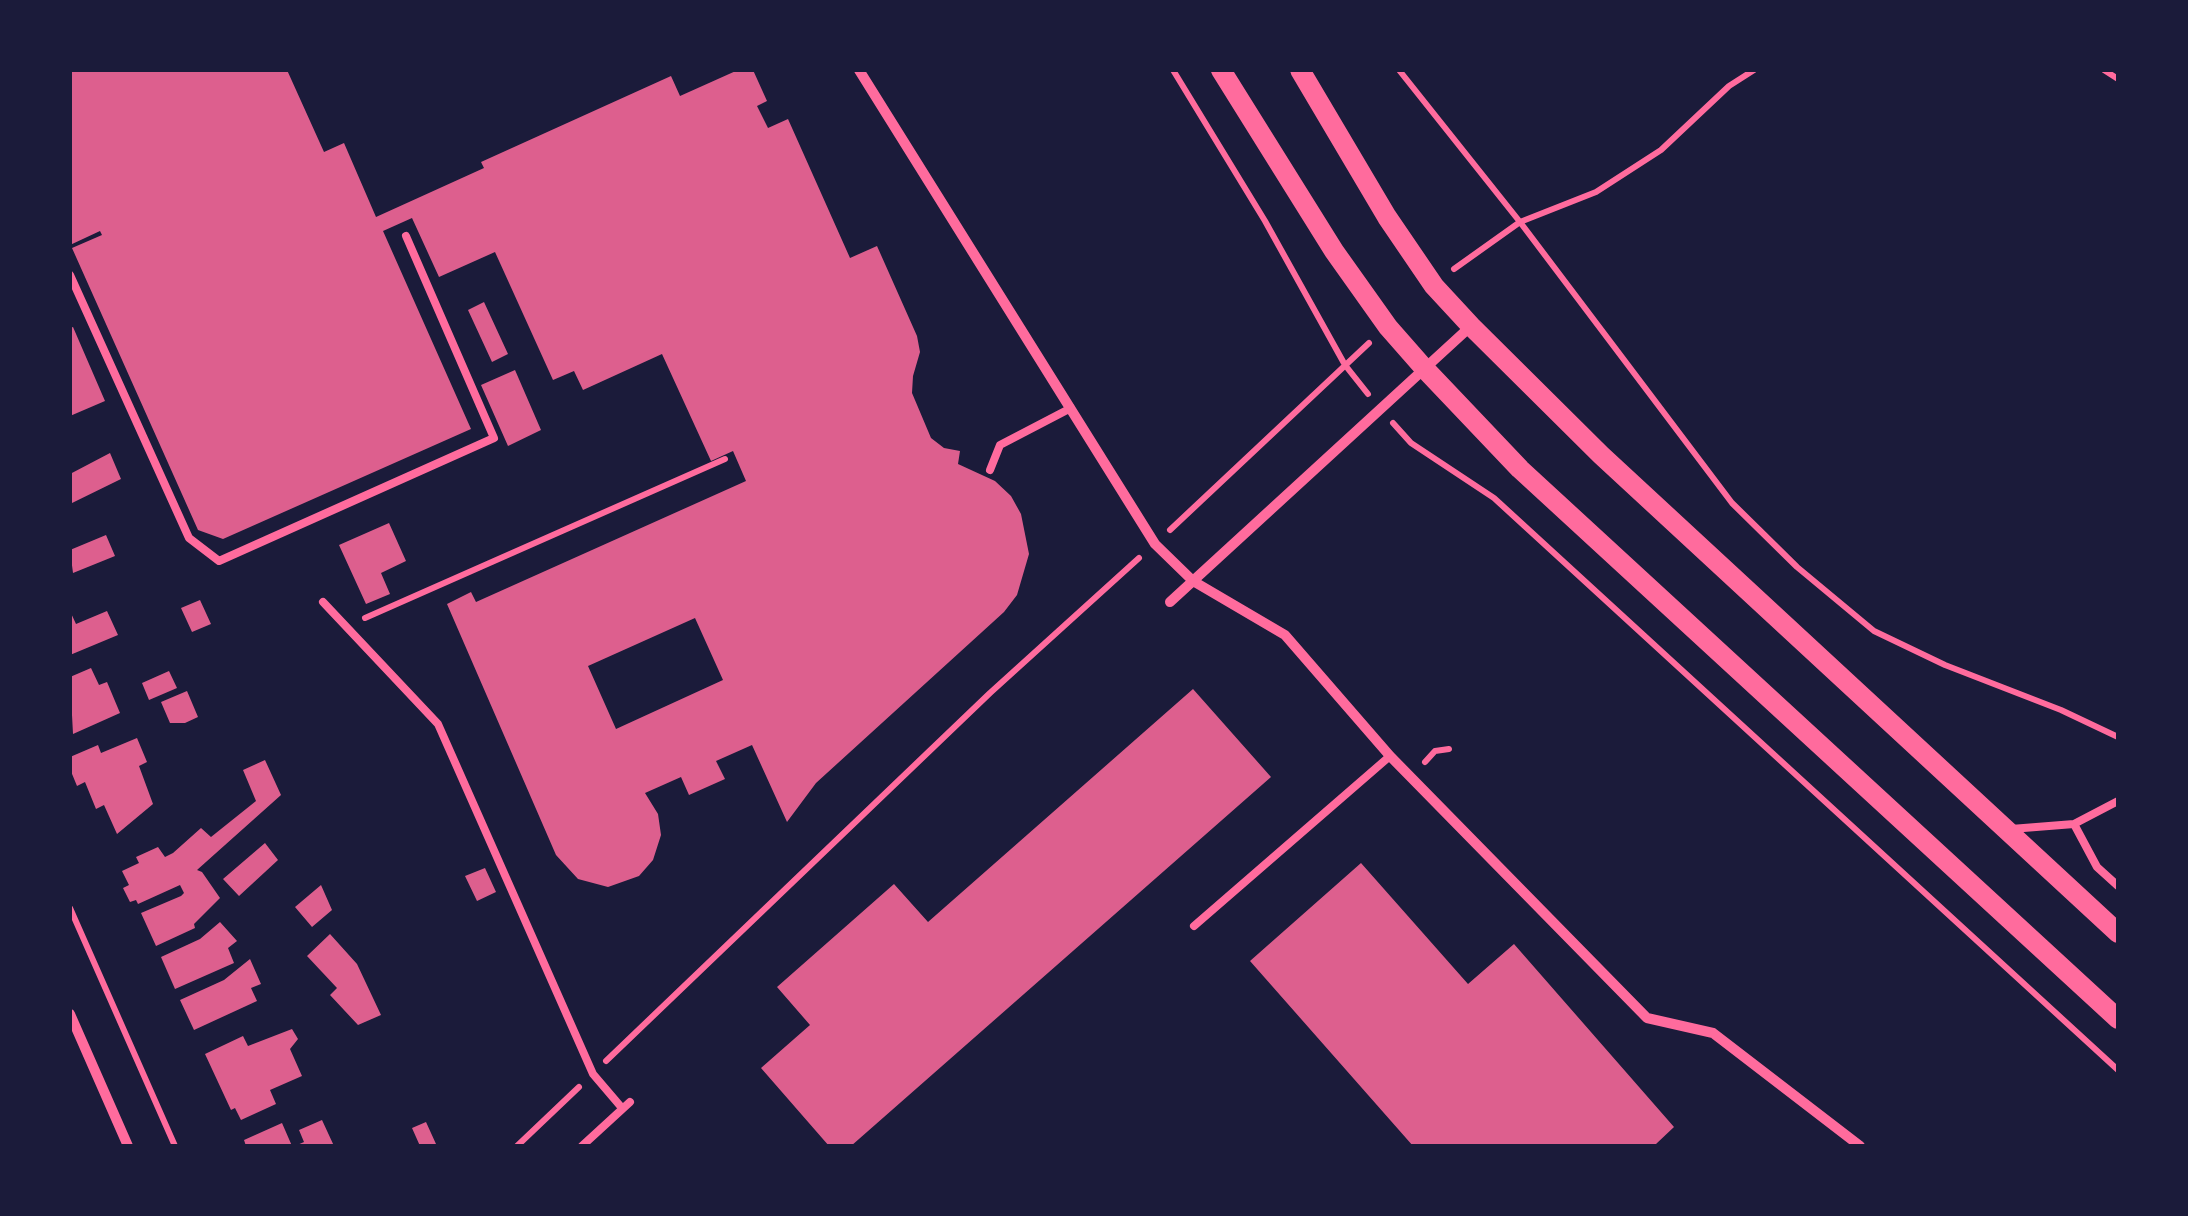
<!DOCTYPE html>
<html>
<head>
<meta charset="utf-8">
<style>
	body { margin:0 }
	#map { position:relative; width:2188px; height:1216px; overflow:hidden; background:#1b1b3a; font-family:"Varela Round",sans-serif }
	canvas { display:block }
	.frame { position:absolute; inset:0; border:72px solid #1b1b3a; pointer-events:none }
</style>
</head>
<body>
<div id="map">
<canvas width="2188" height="1216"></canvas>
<div class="frame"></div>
</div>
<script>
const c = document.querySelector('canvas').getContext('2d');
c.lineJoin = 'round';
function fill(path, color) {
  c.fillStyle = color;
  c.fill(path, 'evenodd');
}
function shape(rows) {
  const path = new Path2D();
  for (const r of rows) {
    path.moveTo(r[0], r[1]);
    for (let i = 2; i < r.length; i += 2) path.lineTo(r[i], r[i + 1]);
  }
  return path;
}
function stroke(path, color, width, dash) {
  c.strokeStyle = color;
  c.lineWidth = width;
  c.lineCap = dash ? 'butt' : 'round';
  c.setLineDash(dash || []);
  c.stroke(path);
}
const building = shape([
	[70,70,287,70,324,152,344,143,376,217,484,168,481,162,671,76,680,96,738,70,753,70,767,101,757,106,768,128,788,119,850,258,877,246,917,336,920,352,913,376,912,393,931,438,944,448,960,451,958,464,995,481,1011,496,1021,514,1029,554,1017,595,1004,612,816,783,787,822,752,745,716,761,725,779,689,795,681,777,645,793,658,814,661,835,653,860,639,876,608,887,578,879,556,855,447,604,471,592,476,602,746,481,733,451,711,461,662,354,583,390,574,371,553,380,495,252,439,277,412,218,383,231,471,429,223,539,198,530,72,248,102,235,100,231,70,245],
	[695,618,723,680,616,729,588,666],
	[484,302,508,354,492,362,468,310],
	[73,327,105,401,70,416,70,328],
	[515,370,541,430,508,446,481,385],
	[110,453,121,479,70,504,70,474],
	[389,523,406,561,381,573,390,594,366,604,339,545],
	[106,535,115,556,73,573,70,550],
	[200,600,211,624,192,632,181,608],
	[70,611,76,624,107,611,118,635,70,655],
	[91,668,99,685,107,682,120,713,73,734,70,677],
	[169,671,177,688,149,700,142,683],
	[1193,689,1271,777,851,1146,829,1146,761,1068,810,1025,777,987,894,884,928,922],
	[187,691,198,717,185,723,170,723,161,702],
	[137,738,147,762,139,766,153,804,117,834,104,805,96,809,85,782,77,786,70,769,70,757,98,745,101,753],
	[265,760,281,795,197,870,202,872,220,898,194,924,195,928,156,946,141,913,181,896,184,893,180,885,138,904,136,900,130,902,123,888,129,885,122,871,139,863,136,857,158,847,165,857,173,853,201,828,211,837,256,801,243,770],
	[265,843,278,860,239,896,223,879],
	[1361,863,1468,984,1514,944,1674,1127,1656,1144,1658,1146,1413,1146,1250,961],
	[485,868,496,892,477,901,465,876],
	[321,885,332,910,312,927,295,907],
	[220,922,237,941,228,948,234,963,175,989,161,957,200,939],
	[330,934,357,964,381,1015,358,1025,330,995,337,988,307,956],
	[250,959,261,984,251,988,257,1001,194,1030,180,1000,224,980],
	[292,1029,298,1039,290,1049,302,1076,270,1090,276,1104,241,1120,235,1108,231,1110,205,1054,243,1036,248,1046],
	[322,1120,334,1146,295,1146,304,1142,299,1130],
	[426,1122,436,1144,432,1146,420,1146,412,1128],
	[282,1123,292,1146,246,1146,244,1140]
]);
const path = shape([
	[1173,70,1265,221,1345,365,1368,394],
	[1399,70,1520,222,1732,503,1797,567,1874,631,1945,665,2061,710,2118,737],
	[2104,70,2118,79],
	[1454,269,1520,222,1596,192,1661,150,1729,86,1754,70],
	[1393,423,1411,443,1494,498,2118,1070],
	[1170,530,1369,343],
	[365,618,725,459],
	[1425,762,1435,751,1449,749],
	[70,908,175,1146],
	[606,1061,990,693,1139,558],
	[517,1146,579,1087]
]);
const service = shape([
	[70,275,189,538,219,561,494,438,406,236],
	[990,470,1000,445,1071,408],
	[323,602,438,724,593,1074,622,1108],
	[2074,824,2118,801],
	[2011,829,2074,824,2097,867,2118,886],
	[1194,926,1390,756],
	[582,1146,630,1102]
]);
const minor = shape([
	[859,70,1155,544,1193,581,1285,635,1390,756,1647,1018,1713,1033,1860,1146],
	[1170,602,1471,326],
	[70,1014,128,1146]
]);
const secondary = shape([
	[1221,70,1334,251,1388,327,1424,368,1520,469,2118,1019],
	[1300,70,1387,217,1434,286,1471,326,1601,455,2118,933]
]);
fill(building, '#dd5f8e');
stroke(path, '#ff6b9d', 6);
stroke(service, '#ff6b9d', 8);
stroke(minor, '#ff6b9d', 10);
stroke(secondary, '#ff6b9d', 20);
</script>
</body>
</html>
